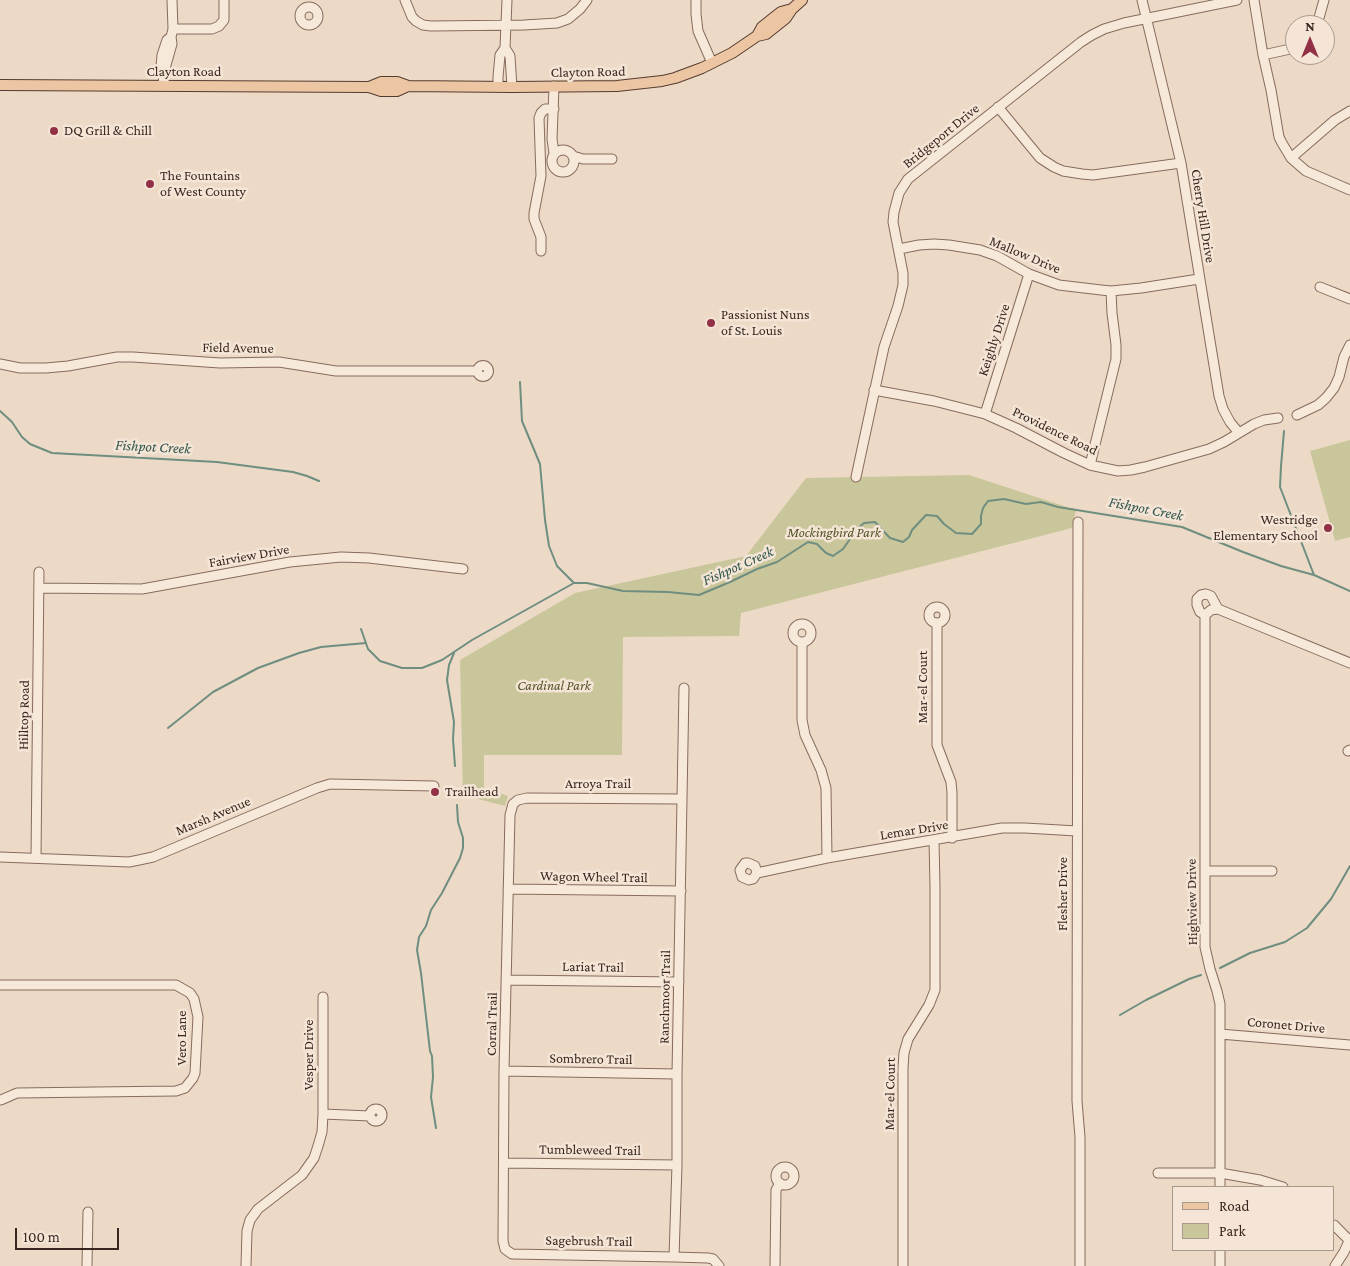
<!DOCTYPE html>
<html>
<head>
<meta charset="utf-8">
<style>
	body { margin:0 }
	#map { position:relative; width:1350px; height:1266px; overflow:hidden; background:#ecdac7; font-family:"Crimson Pro",serif }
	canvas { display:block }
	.legend { position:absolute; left:1172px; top:1186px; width:162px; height:65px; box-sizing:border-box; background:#f4e5d6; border:1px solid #a9998d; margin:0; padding:6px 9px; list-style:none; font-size:15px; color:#382720 }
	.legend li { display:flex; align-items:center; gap:10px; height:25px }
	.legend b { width:25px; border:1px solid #a9998d }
	.north { position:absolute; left:1285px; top:15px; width:50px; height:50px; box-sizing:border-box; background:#f4e5d6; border:1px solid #a9998d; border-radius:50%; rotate:0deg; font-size:14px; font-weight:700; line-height:20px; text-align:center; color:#382720 }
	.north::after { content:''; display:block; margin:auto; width:18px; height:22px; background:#923145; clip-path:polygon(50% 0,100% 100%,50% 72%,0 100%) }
	.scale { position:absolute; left:15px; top:1228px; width:104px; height:22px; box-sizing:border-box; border:2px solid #382720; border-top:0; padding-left:6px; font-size:15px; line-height:18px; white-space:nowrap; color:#382720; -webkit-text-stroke:4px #f4e5d6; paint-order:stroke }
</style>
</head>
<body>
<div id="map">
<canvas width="1350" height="1266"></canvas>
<ul class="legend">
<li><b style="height:6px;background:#ecc6a2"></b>Road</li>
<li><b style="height:14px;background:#cac69b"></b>Park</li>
</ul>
<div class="north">N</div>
<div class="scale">100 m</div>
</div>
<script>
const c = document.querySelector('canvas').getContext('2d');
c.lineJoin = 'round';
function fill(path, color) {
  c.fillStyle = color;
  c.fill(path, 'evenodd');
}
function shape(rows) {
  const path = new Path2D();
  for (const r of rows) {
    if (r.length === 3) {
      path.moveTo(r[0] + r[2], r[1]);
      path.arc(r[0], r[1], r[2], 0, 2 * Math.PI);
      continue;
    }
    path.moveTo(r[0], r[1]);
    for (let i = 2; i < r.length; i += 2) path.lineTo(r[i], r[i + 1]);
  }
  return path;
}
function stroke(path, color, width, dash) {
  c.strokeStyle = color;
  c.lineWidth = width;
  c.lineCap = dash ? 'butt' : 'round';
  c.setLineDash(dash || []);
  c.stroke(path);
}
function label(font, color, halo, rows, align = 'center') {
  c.font = font + ' "Crimson Pro",serif';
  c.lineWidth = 5;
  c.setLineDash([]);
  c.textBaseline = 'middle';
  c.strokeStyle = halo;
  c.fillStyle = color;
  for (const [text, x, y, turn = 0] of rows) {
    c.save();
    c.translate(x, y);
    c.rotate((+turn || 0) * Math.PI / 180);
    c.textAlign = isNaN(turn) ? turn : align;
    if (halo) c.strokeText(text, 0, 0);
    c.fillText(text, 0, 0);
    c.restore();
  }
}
const green = shape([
	[1350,440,1350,537,1335,541,1310,451],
	[969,475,1076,510,1072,528,741,613,739,636,623,637,622,755,484,755,484,788,508,796,505,806,474,798,463,797,460,660,575,593,746,556,806,478]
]);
const stream = shape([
	[520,382,522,421,540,464,545,520,549,546,557,566,574,583],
	[0,411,12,422,22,437,30,444,52,453,217,462,293,472,307,476,319,481],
	[1284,431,1281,466,1280,487,1314,575],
	[361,629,368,649,380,661,402,668,422,668,442,660,472,640,574,583,587,583,623,591,668,592,699,595,730,582,757,569,777,562,808,542,817,544,826,553,833,556,843,549,857,529,864,523,875,522,890,538,903,542,909,537,912,530,926,515,937,516,944,524,956,533,972,534,981,524,981,516,983,508,988,501,1004,499,1026,504,1041,502,1058,507,1182,527,1243,552,1281,566,1314,575,1350,591],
	[454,653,449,665,447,680,454,722,453,739,455,766],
	[168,728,213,692,258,668,299,653,321,647,366,643],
	[1220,968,1250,953,1285,942,1307,928,1331,899,1350,866],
	[1120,1015,1146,1000,1189,979,1201,975],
	[436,1128,431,1097,433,1077,432,1056,430,1051,421,973,417,950,419,937,426,926,431,910,442,893,460,858,463,848,463,838,458,822,457,805]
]);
const minor = shape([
	[405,0,412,17,416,21,423,25,431,26,524,25,557,23,568,19,580,9,587,0],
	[696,0,696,14,698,31,712,63],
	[1142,0,1181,163,1219,396,1223,409,1230,422,1239,433],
	[1254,0,1263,55,1271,90,1279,137,1282,143,1291,158,1306,171,1350,190],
	[309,16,9],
	[1317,25,1324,0],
	[173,29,212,29,219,26,224,20,224,0],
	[505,48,510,56,512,87],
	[1263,55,1295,48],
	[163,71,161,66,162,55,167,40,171,37],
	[163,86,164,72,172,44,171,37,173,29,172,0],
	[554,86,552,139,554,153],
	[498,87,498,77,500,55,505,48,507,0],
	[998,107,1040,158,1054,167,1063,171,1082,174,1093,175,1181,163],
	[563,161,11],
	[573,156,583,159,612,159],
	[1291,158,1335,120,1350,111],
	[899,249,919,245,934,244,949,245,980,250,997,256,1029,274,1059,285,1101,290,1111,291,1141,288,1199,279],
	[541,251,541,237,534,219,534,213,541,176,539,118,541,113,545,109,554,109],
	[1320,287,1350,299],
	[0,364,20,368,46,368,68,366,117,357,133,357,220,363,279,362,336,371,477,371],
	[483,371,5.5],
	[874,390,934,401,985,414,1016,428,1064,453,1090,465,1118,471,1131,470,1145,467,1209,449,1224,442,1254,424,1264,420,1278,418],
	[985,414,1029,274],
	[1297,415,1318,405,1326,398,1334,388,1339,377,1344,357,1350,345],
	[1090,465,1116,359,1116,345,1112,313,1111,291],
	[856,477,884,347,898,306,903,285,903,273,893,222,894,212,899,193,908,179,1081,42,1092,35,1104,29,1124,23,1237,0],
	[1078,522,1077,1076,1077,1101,1080,1137,1080,1266],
	[39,588,142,589,290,562,341,557,369,558,463,569],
	[937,615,8],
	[1218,609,1211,596,1206,594,1201,595,1197,599,1197,605,1200,612,1205,615,1205,947,1210,969,1217,991,1220,1004,1220,1187],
	[1205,615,1211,610,1218,609,1350,663],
	[937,623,937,745,951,782,952,793,952,838],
	[802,633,9],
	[802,642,802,720,805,735,821,770,826,788,827,858],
	[684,688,677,1074,677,1165,674,1257,708,1258,713,1259,719,1266],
	[1348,751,1350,750],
	[0,857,129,862,139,860,153,857,317,788,330,784,434,786],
	[36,858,39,572],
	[1205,871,1272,871],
	[757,873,755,866,748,863,745,863,740,870,742,877,749,880,753,879,757,873,827,858,1002,828,1025,828,1077,831],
	[508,889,681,891],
	[506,980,679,982],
	[0,985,176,985,190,993,194,999,198,1017,195,1073,193,1078,185,1088,176,1091,17,1093,1,1100],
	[1220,1034,1350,1045],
	[504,1071,677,1074],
	[376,1115,6],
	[323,1114,370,1116],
	[504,1163,677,1165],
	[785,1176,9],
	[1158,1173,1220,1173,1260,1180,1283,1187],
	[1334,1225,1349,1240],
	[674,1257,512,1254,505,1249,503,1241,504,1071,510,815,513,804,518,800,527,798,682,799],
	[87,1266,88,1212],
	[246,1266,247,1231,250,1220,258,1209,302,1175,314,1158,318,1146,322,1132,323,1114,323,997],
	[775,1266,776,1190,780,1183],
	[903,1266,903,1068,904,1053,908,1039,929,1005,935,990,935,887,934,840],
	[1220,1266,1220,1250],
	[1335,1266,1344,1252,1350,1239]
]);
const major = shape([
	[757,36,762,27,781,12,792,9],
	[0,85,369,87,381,91,397,91,408,86],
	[369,87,381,82,397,82,408,86,512,87,617,86,662,81,675,78,702,68,732,53,757,36,766,34,786,18,792,9,802,0]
]);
const markers = [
	[54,131,5,"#923145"],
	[150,184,5,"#923145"],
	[711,323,5,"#923145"],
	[1328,528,5,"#923145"],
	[435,792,5,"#923145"]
];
const streetNames = [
	["Clayton Road",184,72],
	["Clayton Road",588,72,-1],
	["Bridgeport Drive",941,136,-39],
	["Cherry Hill Drive",1203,216,81],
	["Mallow Drive",1025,255,23],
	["Keighly Drive",994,340,-72],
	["Field Avenue",238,348,1],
	["Providence Road",1055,431,26],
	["Fairview Drive",249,556,-10],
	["Mar-el Court",923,687,-90],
	["Hilltop Road",24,715,-89],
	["Arroya Trail",598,784],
	["Marsh Avenue",213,816,-23],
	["Lemar Drive",914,830,-9],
	["Wagon Wheel Trail",594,877,1],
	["Flesher Drive",1063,894,-90],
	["Highview Drive",1192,902,-91],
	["Lariat Trail",593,967,1],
	["Ranchmoor Trail",665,997,-89],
	["Corral Trail",492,1024,-89],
	["Coronet Drive",1286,1025,5],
	["Vero Lane",182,1038,-90],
	["Vesper Drive",309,1055,-90],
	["Sombrero Trail",591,1059,1],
	["Mar-el Court",890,1094,-89],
	["Tumbleweed Trail",590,1150,1],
	["Sagebrush Trail",589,1241,1]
];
const poiNames = [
	["DQ Grill & Chill",64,131],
	["The Fountains",160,176],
	["of West County",160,192],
	["Passionist Nuns",721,315],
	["of St. Louis",721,331],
	["Westridge",1318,520,"right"],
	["Elementary School",1318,536,"right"],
	["Trailhead",445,792]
];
const parkNames = [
	["Mockingbird Park",834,533],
	["Cardinal Park",554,686]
];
const waterNames = [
	["Fishpot Creek",153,447,3],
	["Fishpot Creek",1146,509,11],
	["Fishpot Creek",738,566,-24]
];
fill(green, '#cac69b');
stroke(stream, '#6f8e80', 2);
stroke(minor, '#876b5d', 11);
stroke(major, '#553b31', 12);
stroke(minor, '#f7e9da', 9);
stroke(major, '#ecc6a2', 10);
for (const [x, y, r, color] of markers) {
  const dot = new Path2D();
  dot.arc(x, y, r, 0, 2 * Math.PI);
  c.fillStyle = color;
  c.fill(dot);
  stroke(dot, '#f4e5d6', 2);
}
label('14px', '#382720', '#f4e5d6', streetNames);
label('14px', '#382720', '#f4e5d6', poiNames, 'left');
label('italic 14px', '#515328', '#f4e5d6', parkNames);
label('italic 15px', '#30564d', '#f4e5d6', waterNames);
</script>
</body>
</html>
